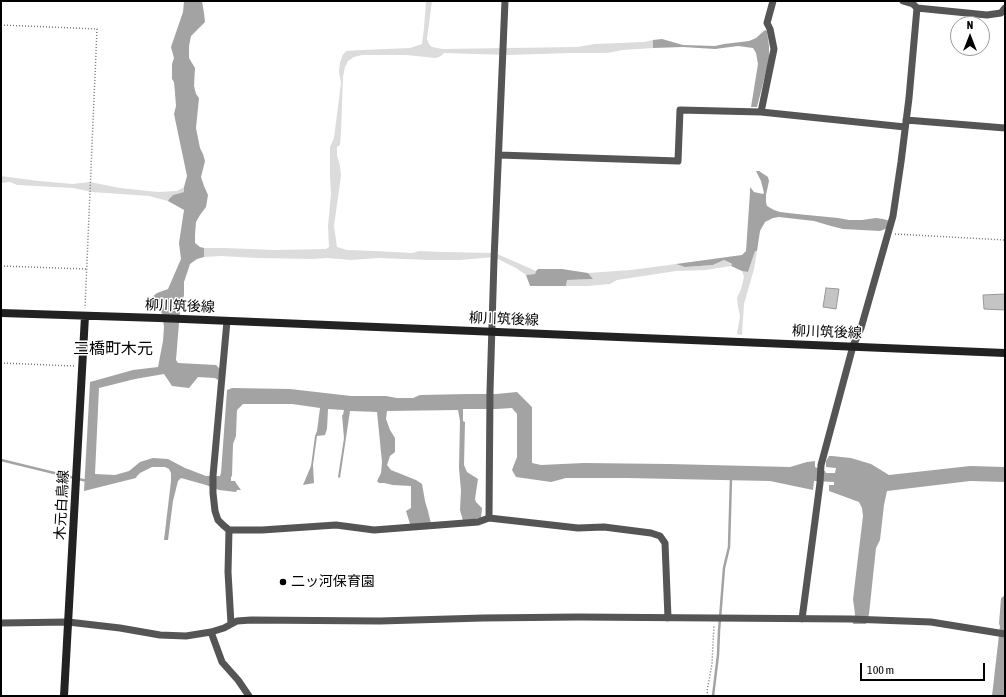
<!DOCTYPE html>
<html>
<head>
<meta charset="utf-8">
<style>
	body { margin:0 }
	#map { position:relative; width:1006px; height:697px; overflow:hidden; background:#fff; font-family:"Asap Condensed",sans-serif }
	canvas { display:block }
	.frame { position:absolute; inset:0; border:2px solid #000; pointer-events:none }
	.north { position:absolute; left:950px; top:16px; width:40px; height:40px; box-sizing:border-box; background:#fff; border:1px solid #999; border-radius:50%; rotate:0deg; font-size:11px; font-weight:700; line-height:16px; text-align:center; color:#000 }
	.north::after { content:''; display:block; margin:auto; width:14px; height:18px; background:#000; clip-path:polygon(50% 0,100% 100%,50% 72%,0 100%) }
	.scale { position:absolute; left:860px; top:663px; width:125px; height:18px; box-sizing:border-box; border:2px solid #000; border-top:0; padding-left:5px; font-size:12px; line-height:14px; white-space:nowrap; color:#000; -webkit-text-stroke:3px #fff; paint-order:stroke }
</style>
</head>
<body>
<div id="map">
<canvas width="1006" height="697"></canvas>
<div class="frame"></div>
<div class="north">N</div>
<div class="scale">100 m</div>
</div>
<script>
const c = document.querySelector('canvas').getContext('2d');
c.lineJoin = 'round';
function fill(path, color) {
  c.fillStyle = color;
  c.fill(path, 'evenodd');
}
function shape(rows) {
  const path = new Path2D();
  for (const r of rows) {
    path.moveTo(r[0], r[1]);
    for (let i = 2; i < r.length; i += 2) path.lineTo(r[i], r[i + 1]);
  }
  return path;
}
function stroke(path, color, width, dash) {
  c.strokeStyle = color;
  c.lineWidth = width;
  c.lineCap = dash ? 'butt' : 'round';
  c.setLineDash(dash || []);
  c.stroke(path);
}
function label(font, color, halo, rows, align = 'center') {
  c.font = font + ' "Asap Condensed","Noto Sans JP",sans-serif';
  c.lineWidth = 3;
  c.setLineDash([]);
  c.textBaseline = 'middle';
  c.strokeStyle = halo;
  c.fillStyle = color;
  for (const [text, x, y, turn = 0] of rows) {
    c.save();
    c.translate(x, y);
    c.rotate((+turn || 0) * Math.PI / 180);
    c.textAlign = isNaN(turn) ? turn : align;
    if (halo) c.strokeText(text, 0, 0);
    c.fillText(text, 0, 0);
    c.restore();
  }
}
const green = shape([
	[426,1,432,1,427,39,429,44,432,47,443,49,577,47,595,44,644,42,653,40,653,48,623,50,607,53,570,53,509,55,444,53,441,56,436,58,406,55,362,55,354,57,348,61,345,67,343,77,341,132,340,145,337,147,337,155,340,166,341,176,334,226,337,247,347,250,375,251,412,253,419,251,443,252,495,253,536,271,535,274,526,275,516,268,494,257,460,260,429,260,379,258,350,260,328,258,312,259,258,258,221,256,204,257,204,248,224,248,275,250,326,249,329,247,328,226,331,194,330,176,330,147,334,138,341,83,339,72,340,63,342,56,346,51,362,50,410,48,422,44,424,28],
	[1,176,39,181,73,184,90,182,120,188,158,192,177,191,184,187,184,192,173,195,169,199,168,201,149,196,92,192,73,188,17,185,10,182,1,183],
	[755,250,757,251,754,269,744,304,742,335,737,334,740,316,738,307,737,298,741,289,744,277,742,271,748,272],
	[724,260,732,265,731,266,706,270,676,271,617,280,610,284,588,286,566,286,567,280,593,279,588,273,631,270,676,264,685,267,713,265]
]);
const water = shape([
	[184,1,202,1,204,13,205,22,191,36,189,46,189,58,195,68,194,86,196,94,199,98,196,128,200,148,203,154,205,161,201,177,204,186,208,195,206,207,200,215,196,222,195,235,195,243,200,247,204,248,204,257,197,259,190,264,184,282,184,295,180,311,176,360,178,363,216,365,221,370,218,380,215,378,198,377,189,388,172,386,164,374,135,379,99,388,95,474,115,475,129,471,140,462,153,458,168,459,185,468,206,476,220,476,221,473,227,390,232,388,290,389,351,396,386,396,397,398,413,398,420,395,468,394,496,394,517,392,532,407,532,463,541,465,584,463,669,464,790,467,807,462,815,461,815,467,825,471,826,473,835,473,836,468,826,467,826,461,829,456,832,456,851,458,871,464,889,475,970,466,1005,467,1005,482,970,481,887,491,884,505,880,540,876,548,869,614,866,624,853,624,855,614,853,599,863,516,862,508,859,502,829,491,829,485,834,485,834,482,814,481,813,490,770,481,626,478,566,478,551,482,516,477,512,470,517,457,517,414,512,408,496,409,463,409,463,421,465,422,464,465,467,472,478,479,475,499,476,502,482,508,481,518,463,521,460,510,461,491,459,468,460,421,458,410,387,411,386,419,390,430,395,438,395,452,390,456,387,465,391,470,416,480,422,484,425,501,428,511,431,524,410,524,406,511,411,508,411,486,393,485,384,483,379,483,377,481,381,473,382,462,377,412,350,411,340,478,338,477,344,438,342,415,343,415,344,410,328,409,327,429,325,435,317,436,313,465,314,483,303,485,311,466,315,436,317,431,320,408,292,404,243,404,237,410,236,435,236,436,233,444,232,476,231,477,231,481,235,481,236,483,241,490,237,490,236,492,219,490,206,485,181,478,178,481,173,501,168,540,164,540,171,481,171,473,169,469,165,467,152,467,140,473,137,476,136,478,84,491,90,382,133,370,158,367,163,341,164,327,162,313,152,305,151,298,157,293,168,289,181,259,179,243,184,210,168,201,169,199,173,195,184,192,184,187,187,176,174,114,176,106,175,93,174,82,172,79,172,64,174,58,171,47,183,12],
	[765,30,767,31,769,46,769,60,757,107,751,107,758,64,756,53,753,48,738,46,715,49,683,47,653,48,653,40,662,39,683,45,715,46,724,44,749,41,756,38],
	[756,171,759,171,768,177,769,181,766,195,766,202,767,206,774,210,780,212,797,214,838,218,849,220,862,220,876,218,883,219,890,221,888,228,880,231,843,229,831,226,814,221,779,217,773,218,765,222,760,231,757,251,755,251,748,272,742,271,731,266,732,264,724,260,713,265,685,267,676,264,742,255,746,251,750,192,750,187,754,192,763,194,764,193,761,181],
	[538,269,562,269,588,273,593,279,567,280,566,286,530,286,526,275,535,274,536,271],
	[1005,595,1005,696,992,696,1000,626,999,624,1001,598]
]);
const stream = shape([
	[1,460,87,481],
	[713,696,718,655,719,631,724,568,729,547,731,478]
]);
const building = shape([
	[826,288,839,289,836,309,823,307,826,288],
	[1005,294,1005,310,984,309,983,295,1005,294]
]);
const path = shape([
	[1,25,97,29,85,308],
	[895,234,1005,240],
	[1,266,87,269],
	[1,363,74,366],
	[708,696,707,691,712,664,714,625]
]);
const street = shape([
	[903,1,913,4,917,8,987,15,1001,13,1005,8],
	[761,112,774,49,770,29,767,23,773,1],
	[906,120,1005,128],
	[499,155,678,161,680,110,761,112,905,127],
	[227,321,213,476,213,493,215,511,218,520,223,525,229,530,262,530,336,525,374,530,478,522,489,518,578,528,604,527,651,533,660,536,665,543,668,618],
	[489,518,490,391,494,260,505,1],
	[229,530,228,572,231,624],
	[802,619,820,483,821,465,853,346,861,328,893,216,901,162,909,98,917,8],
	[1,623,68,622,120,628,160,635,186,636,211,632,224,628,237,621,251,620,380,621,483,618,578,617,850,619,931,622,1005,634],
	[211,632,222,662,238,680,249,696]
]);
const secondary = shape([
	[1,313,159,318,1005,353],
	[64,696,85,316]
]);
const markers = [
	[283,582,4,"#000"]
];
const streetNames = [
	["柳川筑後線",180,306,2],
	["柳川筑後線",504,319,2],
	["柳川筑後線",827,332,2],
	["木元白鳥線",62,505,-87]
];
const poiNames = [
	["二ッ河保育園",291,582]
];
const quarterNames = [
	["三橋町木元",113,349]
];
fill(green, '#dcdcdc');
fill(water, '#a3a3a3');
stroke(stream, '#a3a3a3', 2.5);
fill(building, '#c4c4c4');
stroke(building, '#999', 1);
stroke(path, '#777', 1.5, [1, 2]);
stroke(street, '#555', 7);
stroke(secondary, '#222', 8);
for (const [x, y, r, color] of markers) {
  const dot = new Path2D();
  dot.arc(x, y, r, 0, 2 * Math.PI);
  c.fillStyle = color;
  c.fill(dot);
  stroke(dot, '#fff', 1.5);
}
label('14px', '#000', '#fff', streetNames);
label('14px', '#000', '#fff', poiNames, 'left');
label('16px', '#000', '#fff', quarterNames);
</script>
</body>
</html>
